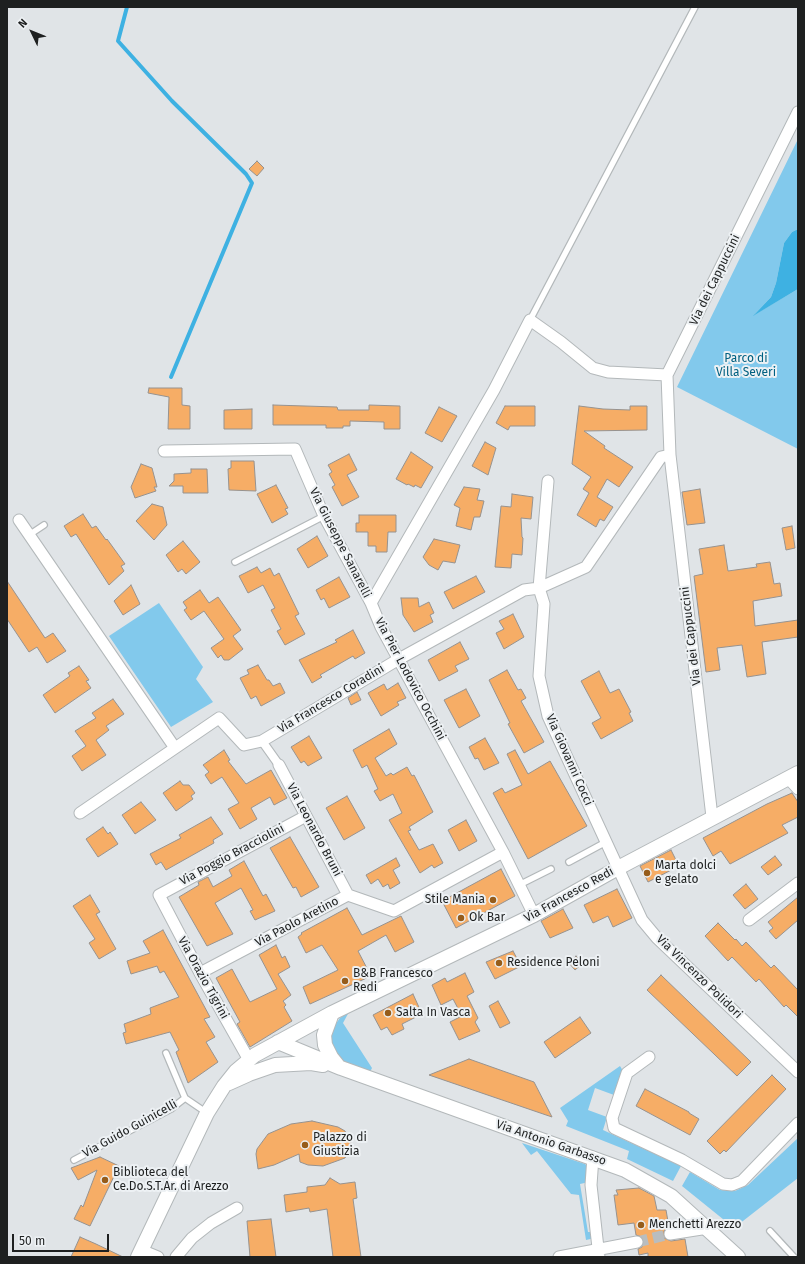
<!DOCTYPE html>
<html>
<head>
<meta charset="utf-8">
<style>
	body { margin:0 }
	#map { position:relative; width:805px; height:1264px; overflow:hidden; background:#e0e4e7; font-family:"Fira Sans",sans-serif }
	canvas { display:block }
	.frame { position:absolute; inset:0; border:8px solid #1e2020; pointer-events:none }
	.north { position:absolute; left:12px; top:12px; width:40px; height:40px; -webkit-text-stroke:3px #edf1f4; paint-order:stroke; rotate:313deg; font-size:11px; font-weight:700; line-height:16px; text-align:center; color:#1e2020 }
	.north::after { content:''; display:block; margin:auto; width:14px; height:18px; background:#1e2020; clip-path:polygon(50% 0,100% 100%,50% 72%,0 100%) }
	.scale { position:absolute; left:12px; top:1234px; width:97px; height:18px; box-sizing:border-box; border:2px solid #1e2020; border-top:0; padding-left:5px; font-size:12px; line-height:14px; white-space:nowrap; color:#1e2020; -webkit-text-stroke:3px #edf1f4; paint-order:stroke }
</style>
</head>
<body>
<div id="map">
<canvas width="805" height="1264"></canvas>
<div class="frame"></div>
<div class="north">N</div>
<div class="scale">50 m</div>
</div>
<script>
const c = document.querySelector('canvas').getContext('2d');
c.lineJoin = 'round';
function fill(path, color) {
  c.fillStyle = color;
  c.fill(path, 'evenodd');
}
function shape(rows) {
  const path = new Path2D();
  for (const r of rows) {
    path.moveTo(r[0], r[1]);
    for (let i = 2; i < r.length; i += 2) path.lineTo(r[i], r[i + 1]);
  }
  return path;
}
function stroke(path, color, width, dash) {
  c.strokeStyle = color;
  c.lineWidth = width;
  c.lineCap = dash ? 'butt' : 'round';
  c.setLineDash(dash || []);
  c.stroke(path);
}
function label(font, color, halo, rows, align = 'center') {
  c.font = font + ' "Fira Sans",sans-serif';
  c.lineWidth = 4;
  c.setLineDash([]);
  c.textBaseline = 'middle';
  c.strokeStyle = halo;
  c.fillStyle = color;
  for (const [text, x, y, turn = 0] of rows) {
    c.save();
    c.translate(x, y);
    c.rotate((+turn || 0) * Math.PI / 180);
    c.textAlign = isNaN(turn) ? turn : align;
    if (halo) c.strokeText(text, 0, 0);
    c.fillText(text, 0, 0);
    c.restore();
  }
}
const green = shape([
	[798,139,798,229,792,232,784,243,776,283,771,297,754,315,798,289,798,449,677,387],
	[159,603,203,667,196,679,213,702,171,727,109,636],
	[349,1012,343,1023,372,1068,370,1072,341,1060,330,1048,331,1030,340,1018],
	[620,1066,623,1071,614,1095,595,1088,588,1110,607,1117,603,1130,681,1166,673,1181,627,1159,629,1151,566,1126,568,1121,560,1108],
	[798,1138,798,1178,734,1228,682,1186,690,1172,720,1190,735,1191,748,1185],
	[522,1143,585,1164,588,1167,589,1182,580,1184,588,1232,595,1232,595,1238,586,1240,579,1195,571,1194,537,1151,531,1155]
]);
const water = shape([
	[798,229,798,289,753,316,771,297,776,283,784,243,792,232]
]);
const stream = shape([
	[127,7,118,41,172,101,246,174,252,183,171,377]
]);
const building = shape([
	[257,161,264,168,257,176,249,169,257,161],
	[149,388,182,388,182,405,190,406,190,429,168,429,169,397,148,393,149,388],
	[273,405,337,407,338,410,369,410,369,405,400,406,400,429,384,429,384,422,350,421,350,426,343,426,343,428,326,428,326,425,273,425,273,405],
	[505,406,535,406,535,426,510,426,508,430,496,423,505,406],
	[579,406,603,409,630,410,630,406,647,406,647,430,584,431,605,446,604,448,633,467,619,487,607,479,597,497,613,507,604,521,600,519,596,527,577,515,589,493,583,489,591,477,572,464,579,406],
	[439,407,457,416,442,442,425,433,439,407],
	[252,409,252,429,224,429,224,410,252,409],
	[485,442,496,448,488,475,472,466,485,442],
	[411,452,433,467,421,488,415,485,414,487,408,484,407,485,396,479,411,452],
	[349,454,357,470,347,475,359,497,342,506,332,487,335,485,329,474,332,472,328,465,349,454],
	[231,461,254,461,256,491,229,490,228,469,231,468,231,461],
	[141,464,152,468,157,487,154,487,156,491,135,498,131,487,141,464],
	[191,469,207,469,208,493,183,493,183,486,169,486,174,481,174,474,191,473,191,469],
	[276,485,288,508,285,509,288,514,272,523,257,494,276,485],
	[464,487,480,489,477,500,484,501,480,517,474,517,471,530,456,526,460,508,454,505,464,487],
	[700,489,705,523,687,525,682,492,700,489],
	[512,494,533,497,531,519,521,518,522,537,523,538,522,555,512,554,511,568,495,567,501,506,511,507,512,494],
	[152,504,163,507,167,525,154,540,136,521,152,504],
	[83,514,92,528,96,526,106,540,107,539,125,564,121,566,124,571,109,585,76,534,71,537,64,526,83,514],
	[359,515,396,515,396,532,388,532,387,552,376,552,376,546,368,546,368,532,356,532,356,523,359,523,359,515],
	[792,526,795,548,786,550,782,528,792,526],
	[317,536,328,556,308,568,297,549,317,536],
	[434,539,460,545,455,563,443,561,438,570,429,565,423,557,434,539],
	[183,541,200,562,186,574,182,569,178,572,166,555,183,541],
	[724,545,728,571,757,567,756,564,770,562,774,584,780,583,782,596,753,601,755,626,798,620,798,637,762,642,766,674,747,677,742,645,717,648,720,670,706,672,694,576,703,574,699,549,724,545],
	[257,567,261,573,270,568,274,576,279,573,299,614,295,616,305,634,285,645,277,631,281,629,271,610,275,608,263,585,248,593,239,576,257,567],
	[476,576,485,592,453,609,444,592,476,576],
	[339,577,350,597,329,608,324,598,321,600,316,590,339,577],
	[7,581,45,638,53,633,66,651,47,663,37,647,29,652,7,619,7,581],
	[131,585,140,604,123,615,114,601,131,585],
	[200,590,209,603,218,597,241,630,233,636,243,649,229,660,224,660,221,655,218,658,211,648,224,639,204,611,191,620,184,610,187,608,183,602,200,590],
	[401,598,418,598,419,607,429,602,434,613,430,615,433,622,414,632,403,615,401,598],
	[513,614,524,637,504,649,496,633,504,629,499,621,513,614],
	[353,630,365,653,355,659,353,656,320,675,322,677,312,683,299,660,337,642,335,640,353,630],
	[460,642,469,659,455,666,458,671,439,681,428,660,460,642],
	[258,665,267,680,269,680,273,686,280,683,285,693,261,706,256,696,251,699,240,678,249,674,247,670,258,665],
	[79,666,89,680,86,681,91,688,55,713,43,695,70,676,68,673,79,666],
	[507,670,518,690,521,689,526,698,521,701,544,742,524,753,508,724,510,723,489,680,507,670],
	[599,671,610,693,619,689,631,712,629,713,633,721,601,739,592,723,601,718,581,681,599,671],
	[398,683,406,698,397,702,399,705,381,716,368,693,384,684,387,690,398,683],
	[466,689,480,716,459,728,444,700,466,689],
	[357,692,361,700,351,705,348,698,357,692],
	[113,699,124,714,106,726,109,730,96,740,106,755,82,771,72,756,86,746,75,731,96,718,92,713,113,699],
	[389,729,397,744,375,758,386,776,391,773,393,775,407,767,412,776,414,775,433,812,409,827,411,830,408,831,419,850,433,844,443,863,434,868,432,865,420,873,389,820,402,813,393,794,380,801,374,791,378,789,367,765,362,768,353,750,389,729],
	[309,736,322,758,308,766,304,761,301,763,291,747,309,736],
	[485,738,499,763,484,770,478,758,475,759,469,747,485,738],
	[224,750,230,760,228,761,246,784,271,770,287,798,274,805,270,797,251,808,257,819,240,829,228,809,239,803,222,777,211,784,205,775,209,772,203,765,224,750],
	[515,750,528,774,550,761,587,826,528,859,493,793,502,788,505,793,522,785,507,754,515,750],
	[180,781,183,785,189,785,195,793,191,796,193,799,176,811,163,793,180,781],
	[792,793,798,802,798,817,782,825,788,833,730,864,721,851,713,856,703,838,767,804,792,793],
	[347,796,365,828,344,840,326,808,347,796],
	[141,802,156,820,135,834,122,815,141,802],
	[211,817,223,834,213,840,214,843,166,870,161,862,156,865,150,854,181,838,179,835,211,817],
	[466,820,477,841,459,851,448,830,466,820],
	[103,827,108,834,110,832,118,844,98,857,86,839,103,827],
	[290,837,319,887,301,897,296,887,293,888,270,848,290,837],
	[671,850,679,866,648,882,640,866,671,850],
	[775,856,782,865,768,875,761,867,775,856],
	[396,858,400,866,393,870,400,883,390,889,388,884,383,887,378,879,371,884,366,875,396,858],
	[244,861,263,896,266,894,275,911,255,920,250,911,253,910,241,888,215,903,233,934,207,946,179,897,199,885,198,882,208,877,213,887,232,876,229,870,244,861],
	[501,869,515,896,456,928,442,901,501,869],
	[746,884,758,899,745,909,733,895,746,884],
	[617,889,632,918,613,927,608,916,593,923,584,905,617,889],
	[90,895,100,912,96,914,116,949,99,959,89,943,95,939,73,906,90,895],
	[798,897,798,920,776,939,769,931,773,928,768,922,798,897],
	[347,908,362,935,401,916,414,942,395,952,386,935,358,951,371,976,310,1004,303,987,338,970,322,945,306,953,298,937,302,934,301,933,347,908],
	[563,909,573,928,550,938,541,921,563,909],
	[718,923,735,940,736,939,742,946,746,942,771,968,774,965,798,990,798,1017,786,1005,784,1007,759,979,756,982,732,957,728,961,705,936,718,923],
	[163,930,203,1004,210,1017,204,1019,215,1037,206,1042,218,1062,188,1083,176,1052,179,1050,170,1032,126,1044,123,1033,126,1032,124,1024,151,1014,150,1008,179,997,164,971,160,973,157,966,131,974,127,961,150,953,143,941,163,930],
	[276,945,282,958,285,956,290,967,278,974,291,995,283,1001,286,1005,284,1007,292,1021,250,1047,237,1024,240,1022,216,978,232,969,250,1002,277,989,259,955,276,945],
	[513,951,521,966,495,979,486,962,513,951],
	[576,956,583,963,575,970,569,963,576,956],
	[465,973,474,992,467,996,478,1018,475,1022,480,1031,459,1040,450,1022,462,1016,453,999,441,1005,432,985,445,978,447,982,465,973],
	[661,975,751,1062,737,1076,647,990,661,975],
	[413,994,422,1014,402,1024,404,1029,392,1035,387,1027,381,1030,373,1015,413,994],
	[498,1001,510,1023,500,1028,489,1006,498,1001],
	[580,1017,591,1033,555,1058,544,1042,580,1017],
	[469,1059,534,1082,552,1117,429,1075,469,1059],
	[772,1075,786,1089,726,1152,724,1150,720,1154,707,1141,772,1075],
	[645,1089,689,1112,689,1113,699,1119,690,1135,636,1106,645,1089],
	[312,1121,338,1127,345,1131,351,1143,345,1158,323,1166,308,1165,300,1162,299,1154,274,1165,258,1169,256,1154,257,1149,268,1134,291,1124,312,1121],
	[100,1157,119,1166,90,1226,74,1219,81,1205,83,1207,97,1170,78,1180,71,1168,100,1157],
	[330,1178,340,1184,355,1182,357,1198,353,1199,361,1257,333,1257,327,1209,310,1212,309,1208,286,1212,284,1195,307,1192,307,1187,325,1185,330,1178],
	[639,1188,654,1196,657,1210,666,1210,669,1227,664,1231,664,1238,671,1241,685,1239,688,1257,648,1257,648,1253,639,1255,638,1249,642,1247,644,1241,642,1237,636,1235,634,1223,618,1225,614,1195,618,1195,616,1190,639,1188],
	[271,1219,276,1257,250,1257,247,1221,271,1219],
	[80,1237,96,1244,123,1257,71,1257,80,1237]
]);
const minorTunnel = shape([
	[637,1242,670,1234]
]);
const service = shape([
	[530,320,695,7],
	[29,535,44,525],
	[235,562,324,516],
	[569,862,606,842],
	[519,885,551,869],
	[166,1053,185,1098,207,1113],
	[74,1160,171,1109,185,1098],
	[770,1231,794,1257]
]);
const pedestrian = shape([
	[262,741,279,765]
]);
const minor = shape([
	[164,451,295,449,324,516,371,603],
	[548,481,539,588,544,604,539,676,548,716,642,920,657,938,798,1072],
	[19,520,175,748],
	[279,765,348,895],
	[788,778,798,789],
	[80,813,219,718,244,745,262,741,399,659,524,590,539,588,586,567,661,457,670,455],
	[712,817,670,455,667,375,798,112],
	[534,915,503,852,381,627,371,603,494,390,530,320,561,342,593,368,608,372,667,375],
	[749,920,798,883],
	[200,973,348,895,394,911,503,852],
	[649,1057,627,1073,612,1118,614,1128,682,1160,723,1184,732,1185,742,1181,798,1123],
	[249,1060,200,973,159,895,306,816],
	[593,1157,591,1185,599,1257],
	[670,1234,708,1228],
	[141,1250,158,1257],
	[176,1257,192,1238,211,1223,237,1208],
	[559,1257,637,1242]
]);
const tertiary = shape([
	[332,1013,324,1035,325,1045,331,1057,339,1067],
	[278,1042,341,1068,625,1170,671,1196,738,1257],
	[229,1083,249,1074,275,1065,311,1063,323,1065],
	[138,1257,207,1113,224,1086,236,1071,255,1055,332,1013,534,915,618,868,798,773]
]);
const markers = [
	[647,873,4,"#965c1a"],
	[493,900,4,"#965c1a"],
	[461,918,4,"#965c1a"],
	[499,963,4,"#965c1a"],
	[345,981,4,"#965c1a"],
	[388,1013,4,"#965c1a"],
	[305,1145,4,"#965c1a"],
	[105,1180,4,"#965c1a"],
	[641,1225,4,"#965c1a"]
];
const streetNames = [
	["Via dei Cappuccini",715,280,-64],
	["Via Giuseppe Sanarelli",340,543,63],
	["Via dei Cappuccini",691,636,-97],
	["Via Pier Lodovico Occhini",410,679,62],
	["Via Francesco Coradini",331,699,-31],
	["Via Giovanni Cocci",569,760,66],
	["Via Leonardo Bruni",314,830,62],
	["Via Poggio Bracciolini",232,855,-28],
	["Via Francesco Redi",569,895,-29],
	["Via Paolo Aretino",297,922,-28],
	["Via Vincenzo Polidori",699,977,44],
	["Via Orazio Tigrini",203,978,61],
	["Via Guido Guinicelli",130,1129,-29],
	["Via Antonio Garbasso",551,1143,19]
];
const parkNames = [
	["Parco di",746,359],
	["Villa Severi",746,373]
];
const poiNames = [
	["Marta dolci",655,866],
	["e gelato",655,880],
	["Stile Mania",485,900,"right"],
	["Ok Bar",469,918],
	["Residence Peloni",507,963],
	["B&B Francesco",353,974],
	["Redi",353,988],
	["Salta In Vasca",396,1013],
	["Palazzo di",313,1138],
	["Giustizia",313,1152],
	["Biblioteca del",113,1173],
	["Ce.Do.S.T.Ar. di Arezzo",113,1187],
	["Menchetti Arezzo",649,1225]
];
fill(green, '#82c9ec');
fill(water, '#3eb1e2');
stroke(stream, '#3eb1e2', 4);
fill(building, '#f6ad66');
stroke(building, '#96928f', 1);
stroke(minorTunnel, '#b9bdbf', 11, [11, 5.5]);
stroke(service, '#b3b8ba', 8);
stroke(pedestrian, '#b3b8ba', 10);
stroke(minor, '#b3b8ba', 13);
stroke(tertiary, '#b3b8ba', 16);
stroke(service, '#fff', 5.5);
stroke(pedestrian, '#fff', 8);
stroke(minor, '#fff', 11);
stroke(tertiary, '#fff', 14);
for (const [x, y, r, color] of markers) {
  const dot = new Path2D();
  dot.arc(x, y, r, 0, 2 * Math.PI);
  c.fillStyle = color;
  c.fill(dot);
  stroke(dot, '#edf1f4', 1.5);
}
label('12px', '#1e2020', '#edf1f4', streetNames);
label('12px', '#006081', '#edf1f4', parkNames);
label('12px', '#1e2020', '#edf1f4', poiNames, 'left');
</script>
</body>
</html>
